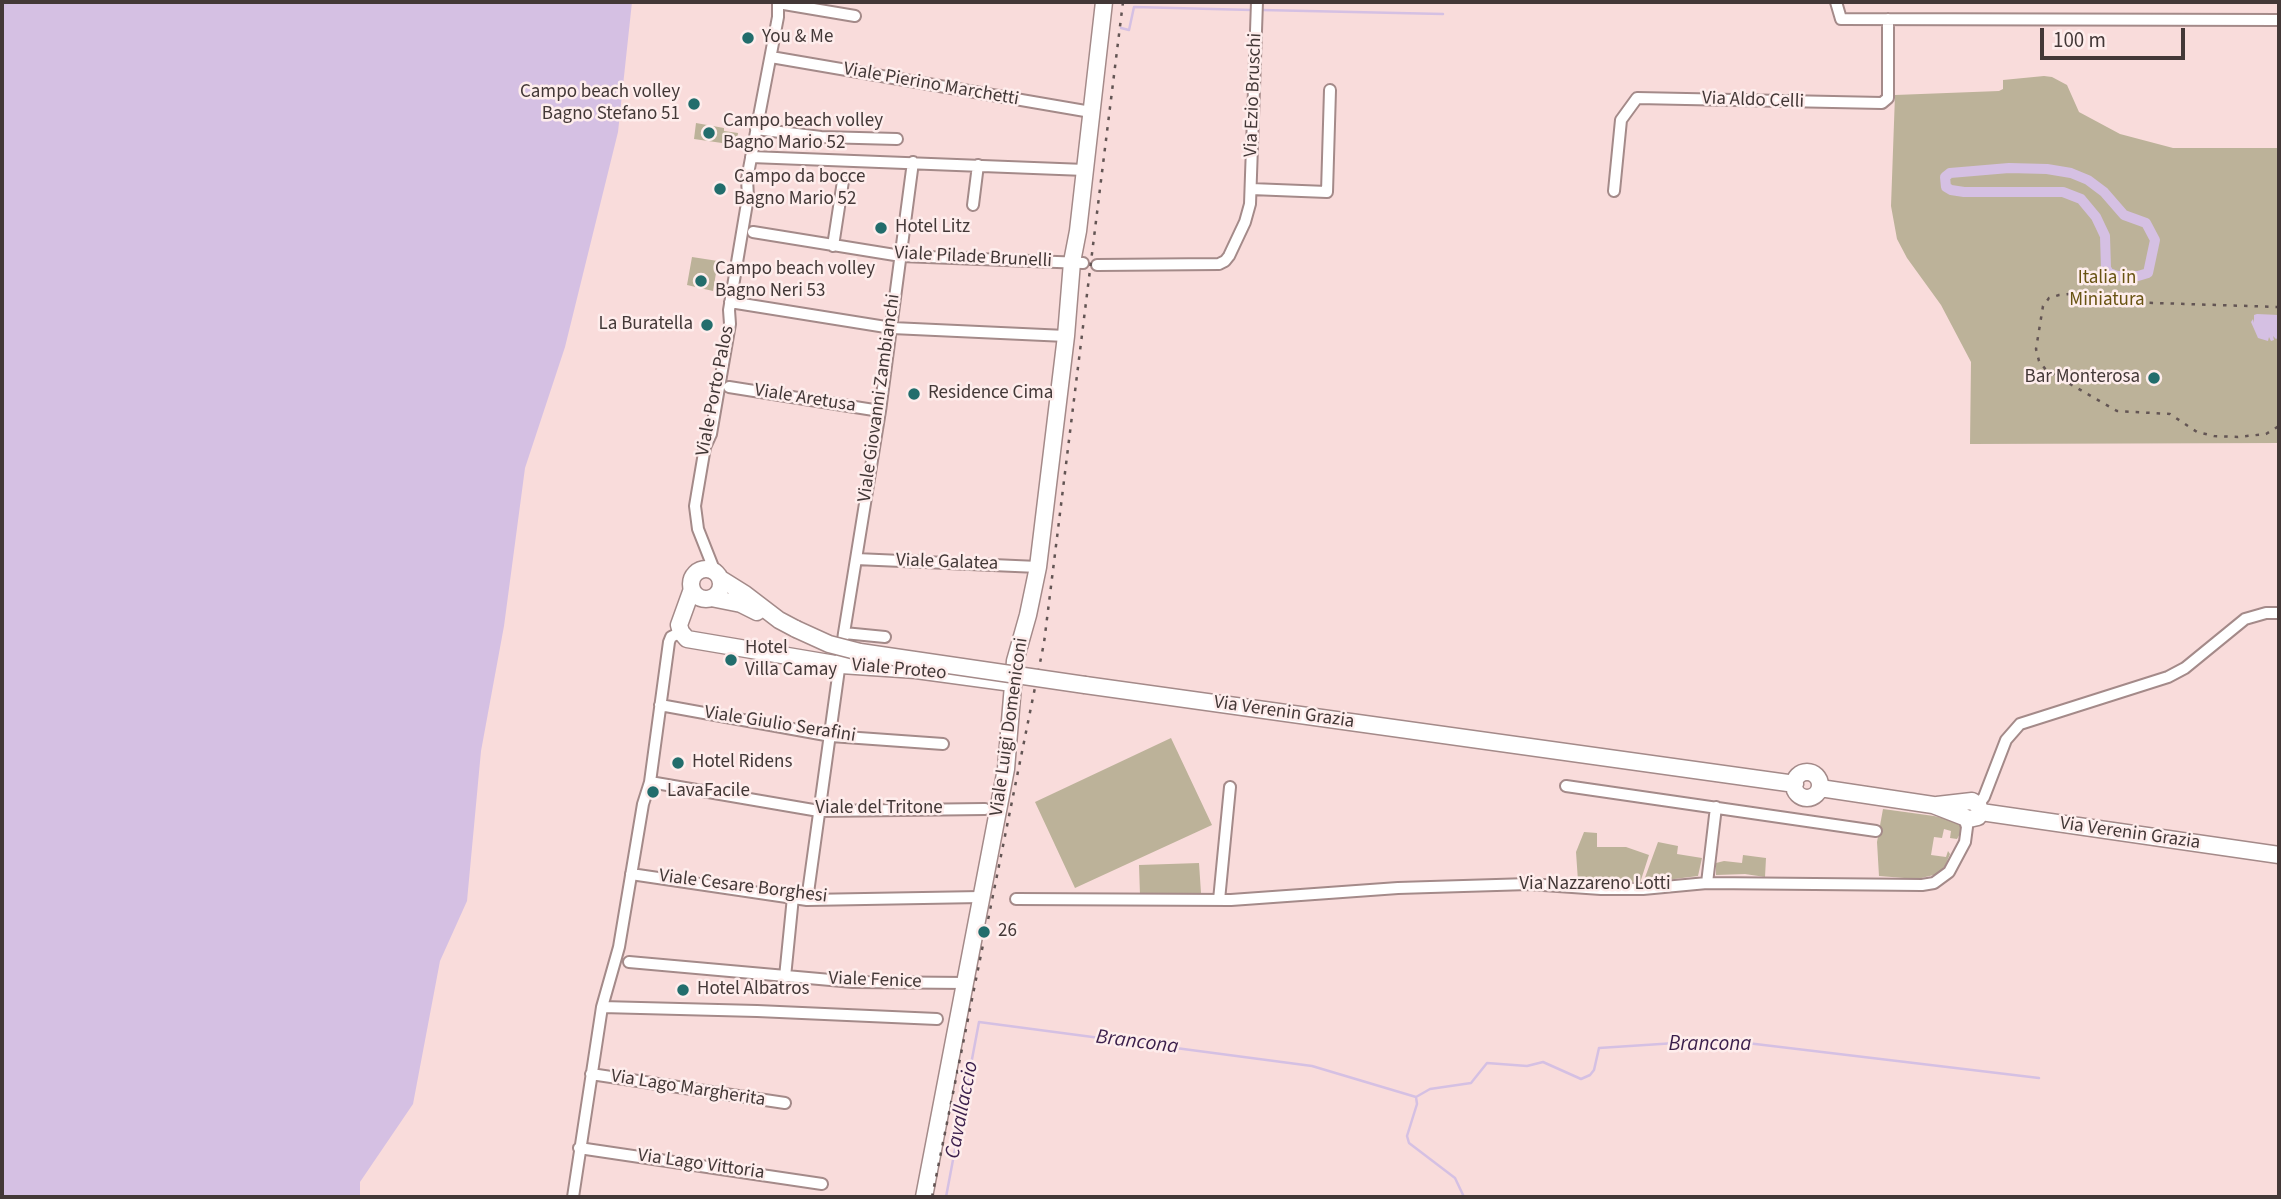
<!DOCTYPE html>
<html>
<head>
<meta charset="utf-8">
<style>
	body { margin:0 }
	#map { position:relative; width:2281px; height:1199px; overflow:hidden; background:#f9dcdb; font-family:"Source Sans 3",sans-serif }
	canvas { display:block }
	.frame { position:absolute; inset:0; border:4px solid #433837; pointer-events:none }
	.scale { position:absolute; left:2040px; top:28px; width:145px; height:32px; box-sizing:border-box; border:4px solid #433837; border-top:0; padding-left:9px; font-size:21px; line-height:24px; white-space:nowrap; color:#433837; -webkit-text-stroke:5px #feedec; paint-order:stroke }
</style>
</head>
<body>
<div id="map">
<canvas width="2281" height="1199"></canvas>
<div class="frame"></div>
<div class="scale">100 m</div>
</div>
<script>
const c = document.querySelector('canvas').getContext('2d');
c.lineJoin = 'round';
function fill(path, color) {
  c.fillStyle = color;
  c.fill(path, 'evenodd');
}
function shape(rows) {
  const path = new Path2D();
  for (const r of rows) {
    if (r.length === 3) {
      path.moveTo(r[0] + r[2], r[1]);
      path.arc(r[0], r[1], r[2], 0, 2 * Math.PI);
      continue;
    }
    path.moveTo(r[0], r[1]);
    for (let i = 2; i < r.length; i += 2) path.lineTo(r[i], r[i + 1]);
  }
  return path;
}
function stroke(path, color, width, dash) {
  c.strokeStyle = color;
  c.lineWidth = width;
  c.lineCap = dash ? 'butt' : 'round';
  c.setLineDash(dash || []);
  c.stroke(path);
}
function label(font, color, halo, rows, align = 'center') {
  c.font = font + ' "Source Sans 3",sans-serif';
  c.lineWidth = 5;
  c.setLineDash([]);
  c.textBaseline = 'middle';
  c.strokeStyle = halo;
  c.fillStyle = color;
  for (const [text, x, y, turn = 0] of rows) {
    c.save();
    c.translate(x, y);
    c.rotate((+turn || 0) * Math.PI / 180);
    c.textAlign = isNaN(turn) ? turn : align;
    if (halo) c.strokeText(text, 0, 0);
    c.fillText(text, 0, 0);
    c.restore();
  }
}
const green = shape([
	[2044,76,2052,77,2067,85,2079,112,2120,134,2173,148,2279,148,2279,443,1970,444,1971,362,1941,305,1907,258,1897,239,1891,206,1895,95,1999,91,2003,89,2003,80],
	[696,123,724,128,724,131,738,133,736,148,722,146,724,133,722,143,694,139],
	[692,257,718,261,713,291,687,285],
	[1171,738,1212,825,1075,888,1035,802],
	[1883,809,1934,816,1955,821,1961,827,1961,832,1957,839,1950,838,1951,831,1944,829,1942,838,1934,837,1931,855,1946,857,1948,851,1950,854,1945,866,1938,874,1917,879,1879,876,1877,842],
	[1584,832,1597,833,1597,847,1626,847,1649,855,1640,883,1578,881,1576,852],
	[1658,842,1678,846,1677,854,1702,858,1698,876,1643,883],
	[1743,855,1766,858,1765,877,1745,874,1716,875,1716,863,1724,861,1742,863],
	[1199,863,1201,893,1140,895,1139,865]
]);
const water = shape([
	[2,2,632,2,618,132,565,347,525,468,504,626,481,751,467,901,440,961,413,1104,360,1182,360,1197,2,1197],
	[2257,314,2279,315,2279,337,2276,339,2273,336,2274,340,2271,341,2269,337,2268,341,2258,338,2251,322,2253,319,2254,323,2254,315]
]);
const stream = shape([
	[1262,10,1443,14],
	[1121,28,1129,30,1134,7,1252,10],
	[1416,1097,1430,1089,1471,1083,1487,1063,1527,1066,1543,1062,1581,1079,1590,1075,1594,1070,1599,1048,1722,1040,2039,1078],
	[1416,1097,1417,1104,1407,1136,1409,1143,1455,1178,1464,1197],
	[946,1197,979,1022,1312,1066,1416,1097]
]);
const canal = shape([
	[2009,168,2047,169,2071,173,2088,180,2104,192,2124,215,2146,223,2155,240,2148,273,2138,276,2117,276,2109,273,2106,268,2105,236,2096,217,2081,199,2063,192,1964,192,1951,190,1946,187,1945,177,1950,173,2009,168]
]);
const street = shape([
	[1836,2,1841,19,2279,20],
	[778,3,855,16],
	[771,57,1091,112],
	[756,129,821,137,897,139],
	[751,157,1085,170],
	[1251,189,1327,192,1330,90],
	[1614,191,1621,120,1637,98,1882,103,1888,98,1888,19],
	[973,205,978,165],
	[753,232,901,256,1083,263],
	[833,246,843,181],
	[1097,265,1219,264,1225,261,1229,256,1245,222,1250,204,1257,2],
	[730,302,892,328,1066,336],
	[729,387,880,411],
	[856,559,1038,567],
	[715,572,698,529,695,506,697,494,705,447,711,434,730,324,729,310,748,197,747,179,778,17,778,2],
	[844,633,885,637],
	[660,705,831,736,943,744],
	[650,782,819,811,985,809],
	[1566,786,1876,831],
	[1978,805,1984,797,2006,740,2020,724,2168,677,2185,668,2245,619,2266,613,2279,613],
	[631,874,807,900,981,897],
	[1707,883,1716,807],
	[1016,899,1231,900,1398,888,1529,884,1601,889,1643,889,1707,883,1922,885,1934,883,1949,872,1965,842,1967,827,1964,818],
	[807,900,844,633,880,411,913,162],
	[1219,900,1230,787],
	[629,962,853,982,966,983],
	[785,977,793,897],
	[602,1007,757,1011,937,1019],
	[591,1074,785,1103],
	[579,1148,822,1184],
	[573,1197,602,1007,619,947,643,804,650,782,669,642,671,637,681,632]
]);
const secondary = shape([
	[706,584,15],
	[721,579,745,594,779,620,796,629],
	[692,589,679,625,681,632,687,639,841,665,916,670,1012,683],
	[711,598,741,604,757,612],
	[1085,685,1795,784],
	[1807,785,13],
	[1820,788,1933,805,1969,819,1978,817,1981,812],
	[1937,805,1972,801,1978,805,1981,812],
	[1981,812,2279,855],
	[924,1197,1006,769,1015,661,1028,615,1038,567,1066,336,1072,262,1078,231,1104,2]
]);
const rail = shape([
	[2279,307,2124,302,2079,293,2059,295,2049,298,2043,306,2036,349,2039,361,2046,370,2117,411,2170,414,2197,432,2214,436,2238,437,2266,434,2279,426],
	[932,1197,1044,643,1123,2]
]);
const secondaryBridge = shape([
	[796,629,829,644,860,652,1085,685]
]);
const markers = [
	[748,38,7,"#226d6c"],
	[694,104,7,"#226d6c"],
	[709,133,7,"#226d6c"],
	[720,189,7,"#226d6c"],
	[881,228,7,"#226d6c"],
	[701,281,7,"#226d6c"],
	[707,325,7,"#226d6c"],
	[2154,378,7,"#226d6c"],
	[914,394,7,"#226d6c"],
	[731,660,7,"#226d6c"],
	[678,763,7,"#226d6c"],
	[653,792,7,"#226d6c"],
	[984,932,7,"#226d6c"],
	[683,990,7,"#226d6c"]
];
const poiNames = [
	["You & Me",762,38],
	["Campo beach volley",680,93,"right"],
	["Bagno Stefano 51",680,115,"right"],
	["Campo beach volley",723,122],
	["Bagno Mario 52",723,144],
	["Campo da bocce",734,178],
	["Bagno Mario 52",734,200],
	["Hotel Litz",895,228],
	["Campo beach volley",715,270],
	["Bagno Neri 53",715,292],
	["La Buratella",693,325,"right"],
	["Bar Monterosa",2140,378,"right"],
	["Residence Cima",928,394],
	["Hotel",745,649],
	["Villa Camay",745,671],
	["Hotel Ridens",692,763],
	["LavaFacile",667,792],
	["26",998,932],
	["Hotel Albatros",697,990]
];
const streetNames = [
	["Viale Pierino Marchetti",931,85,10],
	["Via Ezio Bruschi",1254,95,-88],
	["Via Aldo Celli",1753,101,2],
	["Viale Pilade Brunelli",973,258,3],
	["Viale Porto Palos",716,391,-79],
	["Viale Giovanni Zambianchi",880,398,-82],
	["Viale Aretusa",805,399,9],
	["Viale Galatea",947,563,2],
	["Viale Proteo",899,670,5],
	["Via Verenin Grazia",1284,713,8],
	["Viale Giulio Serafini",780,725,9],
	["Viale Luigi Domeniconi",1010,727,-82],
	["Viale del Tritone",879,809],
	["Via Verenin Grazia",2130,834,8],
	["Via Nazzareno Lotti",1595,885],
	["Viale Cesare Borghesi",743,887,7],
	["Viale Fenice",875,981,2],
	["Via Lago Margherita",688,1089,9],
	["Via Lago Vittoria",701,1165,8]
];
const parkNames = [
	["Italia in",2107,279],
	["Miniatura",2107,301]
];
const waterNames = [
	["Brancona",1137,1043,7],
	["Brancona",1710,1045],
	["Cavallaccio",963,1110,-79]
];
fill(green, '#bcb299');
fill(water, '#d5c0e3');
stroke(stream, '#d5c0e3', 2.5);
stroke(canal, '#d5c0e3', 10);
stroke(street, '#a48a89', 14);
stroke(secondary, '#a48a89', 19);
stroke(street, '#fff', 10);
stroke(secondary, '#fff', 16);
stroke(rail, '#635554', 2.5, [3.5, 7]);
stroke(secondaryBridge, '#a48a89', 19, []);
stroke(secondaryBridge, '#fff', 16);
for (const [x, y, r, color] of markers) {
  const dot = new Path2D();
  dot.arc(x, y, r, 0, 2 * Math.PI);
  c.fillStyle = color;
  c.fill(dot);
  stroke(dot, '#feedec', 2.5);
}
label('19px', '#433837', '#feedec', poiNames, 'left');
label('19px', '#433837', '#feedec', streetNames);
label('19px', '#685312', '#feedec', parkNames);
label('italic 21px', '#3a1e4b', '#feedec', waterNames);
</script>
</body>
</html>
